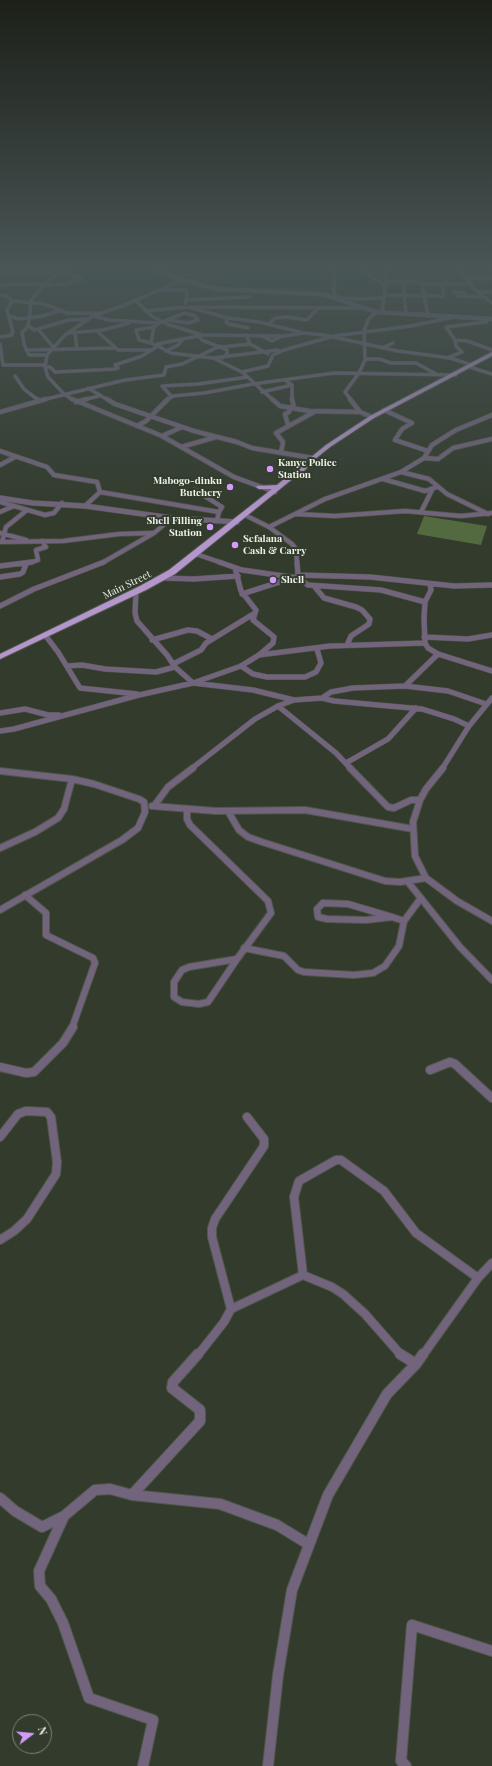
<!DOCTYPE html>
<html>
<head>
<meta charset="utf-8">
<style>
	body { margin:0 }
	#map { position:relative; width:492px; height:1766px; overflow:hidden; background:#323b2c; font-family:"Playfair Display",serif }
	canvas { display:block }
	.north { position:absolute; left:12px; top:1714px; width:40px; height:40px; box-sizing:border-box; background:#323b2c; border:1px solid #7c8477; border-radius:50%; rotate:74deg; font-size:11px; font-weight:700; line-height:16px; text-align:center; color:#ecf2e8 }
	.north::after { content:''; display:block; margin:auto; width:14px; height:18px; background:#d39cfc; clip-path:polygon(50% 0,100% 100%,50% 72%,0 100%) }
</style>
</head>
<body>
<div id="map">
<canvas width="492" height="1766"></canvas>
<div class="north">N</div>
</div>
<script>
const c = document.querySelector('canvas').getContext('2d');
c.lineJoin = 'round';
function fill(path, color) {
  c.fillStyle = color;
  c.fill(path, 'evenodd');
}
function shape(rows) {
  const path = new Path2D();
  for (const r of rows) {
    path.moveTo(r[0], r[1]);
    for (let i = 2; i < r.length; i += 2) path.lineTo(r[i], r[i + 1]);
  }
  return path;
}
function stroke(path, color, width, dash) {
  c.strokeStyle = color;
  c.lineWidth = width;
  c.lineCap = dash ? 'butt' : 'round';
  c.setLineDash(dash || []);
  c.stroke(path);
}
function label(font, color, halo, rows, align = 'center') {
  c.font = font + ' "Playfair Display",serif';
  c.lineWidth = 4;
  c.setLineDash([]);
  c.textBaseline = 'middle';
  c.strokeStyle = halo;
  c.fillStyle = color;
  for (const [text, x, y, turn = 0] of rows) {
    c.save();
    c.translate(x, y);
    c.rotate((+turn || 0) * Math.PI / 180);
    c.textAlign = isNaN(turn) ? turn : align;
    if (halo) c.strokeText(text, 0, 0);
    c.fillText(text, 0, 0);
    c.restore();
  }
}
const green = shape([
	[424,516,487,526,481,545,417,534]
]);
const stream = shape([
	[65,270,77,270],
	[0,271,18,270]
]);
const minorFar5 = shape([
	[336,270,333,275,335,285,333,290,336,296],
	[363,270,374,279,386,285],
	[460,270,473,288,492,303],
	[0,273,66,273,83,279],
	[466,279,492,278],
	[386,281,419,282,422,284,470,284],
	[403,281,406,314],
	[422,284,428,316],
	[0,285,46,284],
	[45,285,65,284,83,279],
	[161,290,186,290,187,296,185,303],
	[453,292,464,293],
	[478,292,492,292],
	[0,295,7,296,12,301],
	[384,295,444,296,442,284],
	[457,296,484,297],
	[331,297,361,299,384,298],
	[135,300,153,317,167,324,202,335,284,336,304,333,324,335,398,351,450,358,472,365],
	[186,300,250,297],
	[12,301,44,304,67,313,97,313],
	[188,307,361,308],
	[145,311,188,307,228,318,259,322,300,332],
	[382,313,387,270],
	[9,316,19,319,43,316],
	[93,316,109,320,159,323],
	[39,317,59,311],
	[228,318,226,322,229,324,248,328],
	[269,324,275,318,288,317,307,320,317,309],
	[28,325,34,330,69,320,88,319],
	[38,329,54,348],
	[97,331,118,350,151,350],
	[22,332,26,329,29,322,31,301,38,291,60,271],
	[22,332,24,344,29,355,47,355],
	[69,333,103,330,129,323],
	[75,333,77,349],
	[196,333,202,340,227,350,227,354,222,358],
	[10,335,13,332,7,310,12,301],
	[262,336,272,341,282,336],
	[0,337,12,335],
	[455,340,467,341,492,350],
	[151,343,139,340,136,330,154,327],
	[0,344,3,365,45,365],
	[157,344,198,336,200,334],
	[250,344,268,354],
	[157,346,151,343,154,327,159,323,185,313,195,316,198,320,188,323,169,320],
	[158,346,171,353,213,358,278,350],
	[222,347,250,344,246,335],
	[382,348,393,343],
	[26,350,116,348],
	[166,351,178,345,183,339],
	[213,358,242,372,273,400],
	[447,358,462,352,456,346,455,340,446,327,486,322,489,319],
	[365,359,379,359,391,363,416,363,436,374],
	[45,367,50,367,55,372,116,369,118,368,115,365,142,356,161,344],
	[470,367,492,374],
	[242,372,268,366,273,355,284,350,334,336,411,326,454,317],
	[15,376,24,389,38,400],
	[285,380,292,385,292,400],
	[88,388,108,400],
	[262,392,292,385],
	[172,397,162,386,198,384,248,377],
	[42,400,125,380,164,375,166,367,182,364,220,346],
	[73,400,64,394,48,377,45,367,47,355,65,335,93,316,125,305,182,280],
	[83,400,99,396],
	[167,400,173,396,204,393,253,384,334,373,456,375],
	[351,400,345,392,359,373,365,360,364,331,368,320,376,312]
]);
const minorFar4 = shape([
	[37,399,39,401],
	[72,399,162,436,234,477,275,492],
	[107,399,115,404,194,431,237,442,252,448,313,458],
	[272,399,280,406,309,411,360,412],
	[292,399,294,408],
	[350,399,360,412,372,417],
	[76,402,87,399],
	[384,410,412,423,402,429,395,440,428,451],
	[0,412,46,399],
	[288,425,285,414,289,412,291,407],
	[137,426,146,421,168,399],
	[162,436,182,427],
	[181,447,216,437],
	[0,451,47,467,54,475,97,482,100,492,85,506],
	[281,453,283,442,276,433,314,412],
	[424,458,438,459,453,448,492,439],
	[0,465,15,457],
	[401,472,429,479,447,494,488,514],
	[383,479,425,491,437,487],
	[195,490,222,507,219,512],
	[100,492,219,512,217,520],
	[0,502,45,515,54,513,62,503],
	[0,512,14,506],
	[421,512,432,490],
	[295,514,335,516,405,511,461,516,492,513],
	[245,515,269,527,292,544,296,549,297,563],
	[269,527,325,499,401,472,424,458,432,445,443,438,456,430,492,415],
	[0,533,26,540],
	[0,542,63,541,119,534,153,533],
	[2,542,6,527,27,510],
	[196,554,222,563],
	[29,563,38,560,36,550,46,547,42,541],
	[102,563,154,533,172,518]
]);
const minorFar3 = shape([
	[219,562,242,570,298,578],
	[297,562,298,575,370,577,454,586,492,585],
	[0,566,32,562],
	[298,575,298,578,308,585,381,590,425,602],
	[0,577,20,574,23,572,26,564],
	[163,578,194,579,238,576],
	[430,584,431,590,425,602,424,618,425,643,428,648,438,654,492,671],
	[314,586,324,598,356,607,362,610,370,619,369,624,351,636,347,645],
	[136,592,135,613,137,621,167,655,175,667,193,683,253,690,294,700],
	[242,594,289,579],
	[0,606,34,589,104,562],
	[45,635,58,652,80,688,137,694],
	[424,637,468,639,492,635],
	[152,640,188,630,197,631,212,639],
	[259,655,330,646,425,643],
	[173,664,201,650,206,643,255,613],
	[67,666,82,665,105,669,156,672,175,667],
	[241,666,253,674,267,677,305,677,316,672,321,663,317,649],
	[405,686,438,654],
	[322,698,334,701,422,709,454,719,469,726],
	[278,706,336,753,351,769],
	[0,713,25,709,48,715,59,715],
	[0,731,14,729,139,695,193,683,241,666,259,655,273,643,274,637,253,620,256,610,241,591,235,568],
	[346,763,388,739,416,708],
	[191,769,255,719,278,706,294,700,322,698,331,692,353,688,405,686,448,691,486,704],
	[442,769,469,726,492,698]
]);
const minorFar2 = shape([
	[350,768,388,807,394,808,411,800,420,800],
	[443,768,426,789,420,800,413,822,415,856,426,878,457,901,492,921],
	[0,771,72,779,94,784,139,799,144,802,145,812,138,828,122,840,0,910],
	[152,806,216,811,305,810,413,829],
	[154,806,168,787,193,768],
	[187,809,187,819,190,825,268,901,271,913,237,959],
	[228,811,239,830,248,837,262,842,385,881,400,882,426,878],
	[0,848,35,832,58,818,64,809,72,779],
	[408,882,460,947,492,980],
	[25,895,46,913,46,935,93,958,95,963,72,1028],
	[323,903,348,904,392,917,366,920,327,919,318,917,317,909,323,903],
	[392,917,404,921],
	[244,948,284,956,298,970,304,972,354,975,373,973,385,966,399,946,404,921,421,898],
	[237,959,208,1002,199,1004,182,1002,174,997,174,982,182,970,189,967,237,959]
]);
const minorFar1 = shape([
	[0,1067,26,1073,34,1072,63,1043,73,1027],
	[430,1070,450,1062,455,1064,492,1098],
	[0,1137,18,1114,26,1111,47,1112,51,1117,57,1162,56,1174,27,1219,14,1231,0,1240],
	[303,1275,294,1197,299,1181,336,1160,341,1160,384,1191,416,1233,478,1278],
	[231,1309,212,1237,212,1228,215,1219,264,1146,264,1139,247,1117],
	[198,1355,224,1322,231,1309,303,1275,332,1287,343,1294,365,1314,401,1355],
	[423,1355,478,1278,492,1263]
]);
const minor = shape([
	[400,1354,416,1364],
	[132,1495,200,1421,200,1410,172,1388,173,1382,198,1354],
	[0,1498,15,1511,42,1527,64,1516,95,1490,110,1489,132,1495,220,1504,277,1525,308,1544],
	[64,1516,39,1571,40,1586,51,1599,63,1623,89,1698,153,1720,143,1766],
	[268,1766,278,1675,292,1590,328,1495,387,1394,416,1364,423,1354],
	[406,1766,401,1761,412,1625,492,1651]
]);
const tertiaryFar1 = shape([
	[159,270,182,280,217,289,317,294,329,296,376,312,492,319]
]);
const tertiary = shape([
	[0,498,33,503,85,506,172,518,237,522]
]);
const trunk = shape([
	[492,352,492,356,374,418,330,447,315,459,304,471,301,472,175,574,146,590,0,659,0,654,140,586,169,570,272,489,259,489,256,487,257,486,277,485,326,445,370,416,492,352]
]);
const markers = [
	[270,469,4,"#d39cfc"],
	[230,487,4,"#d39cfc"],
	[210,527,4,"#d39cfc"],
	[235,545,4,"#d39cfc"],
	[273,580,4,"#d39cfc"]
];
const farPoinames = [
	["Kanye Police",278,463],
	["Station",278,475],
	["Mabogo-dinku",222,481,"right"],
	["Butchery",222,493,"right"],
	["Shell Filling",202,521,"right"],
	["Station",202,533,"right"],
	["Sefalana",243,539],
	["Cash & Carry",243,551],
	["Shell",281,580]
];
const farStreetnames = [
	["Main Street",127,585,-26]
];
fill(green, '#536a40');
stroke(stream, '#112500', 1);
stroke(minorFar5, '#50584a', 4);
stroke(minorFar4, '#50584a', 5.5);
stroke(minorFar3, '#50584a', 6);
stroke(minorFar2, '#50584a', 8);
stroke(minorFar1, '#50584a', 10);
stroke(minor, '#50584a', 12);
stroke(tertiaryFar1, '#50584a', 5);
stroke(tertiary, '#50584a', 6);
stroke(trunk, '#50584a', 2);
stroke(minorFar5, '#71647c', 3);
stroke(minorFar4, '#71647c', 4);
stroke(minorFar3, '#71647c', 5);
stroke(minorFar2, '#71647c', 6);
stroke(minorFar1, '#71647c', 8);
stroke(minor, '#71647c', 10);
stroke(tertiaryFar1, '#71647c', 4);
stroke(tertiary, '#71647c', 5);
fill(trunk, '#b496cc');
const sky = c.createLinearGradient(0, 0, 0, 517);
sky.addColorStop(0, '#1c2018');
sky.addColorStop(0.52, '#495556');
sky.addColorStop(1, '#49555600');
c.fillStyle = sky;
c.fillRect(0, 0, 492, 517);
for (const [x, y, r, color] of markers) {
  const dot = new Path2D();
  dot.arc(x, y, r, 0, 2 * Math.PI);
  c.fillStyle = color;
  c.fill(dot);
  stroke(dot, '#323b2c', 1.5);
}
label('bold 10px', '#ecf2e8', '#323b2c', farPoinames, 'left');
label('10px', '#ecf2e8', '#323b2c', farStreetnames);
</script>
</body>
</html>
